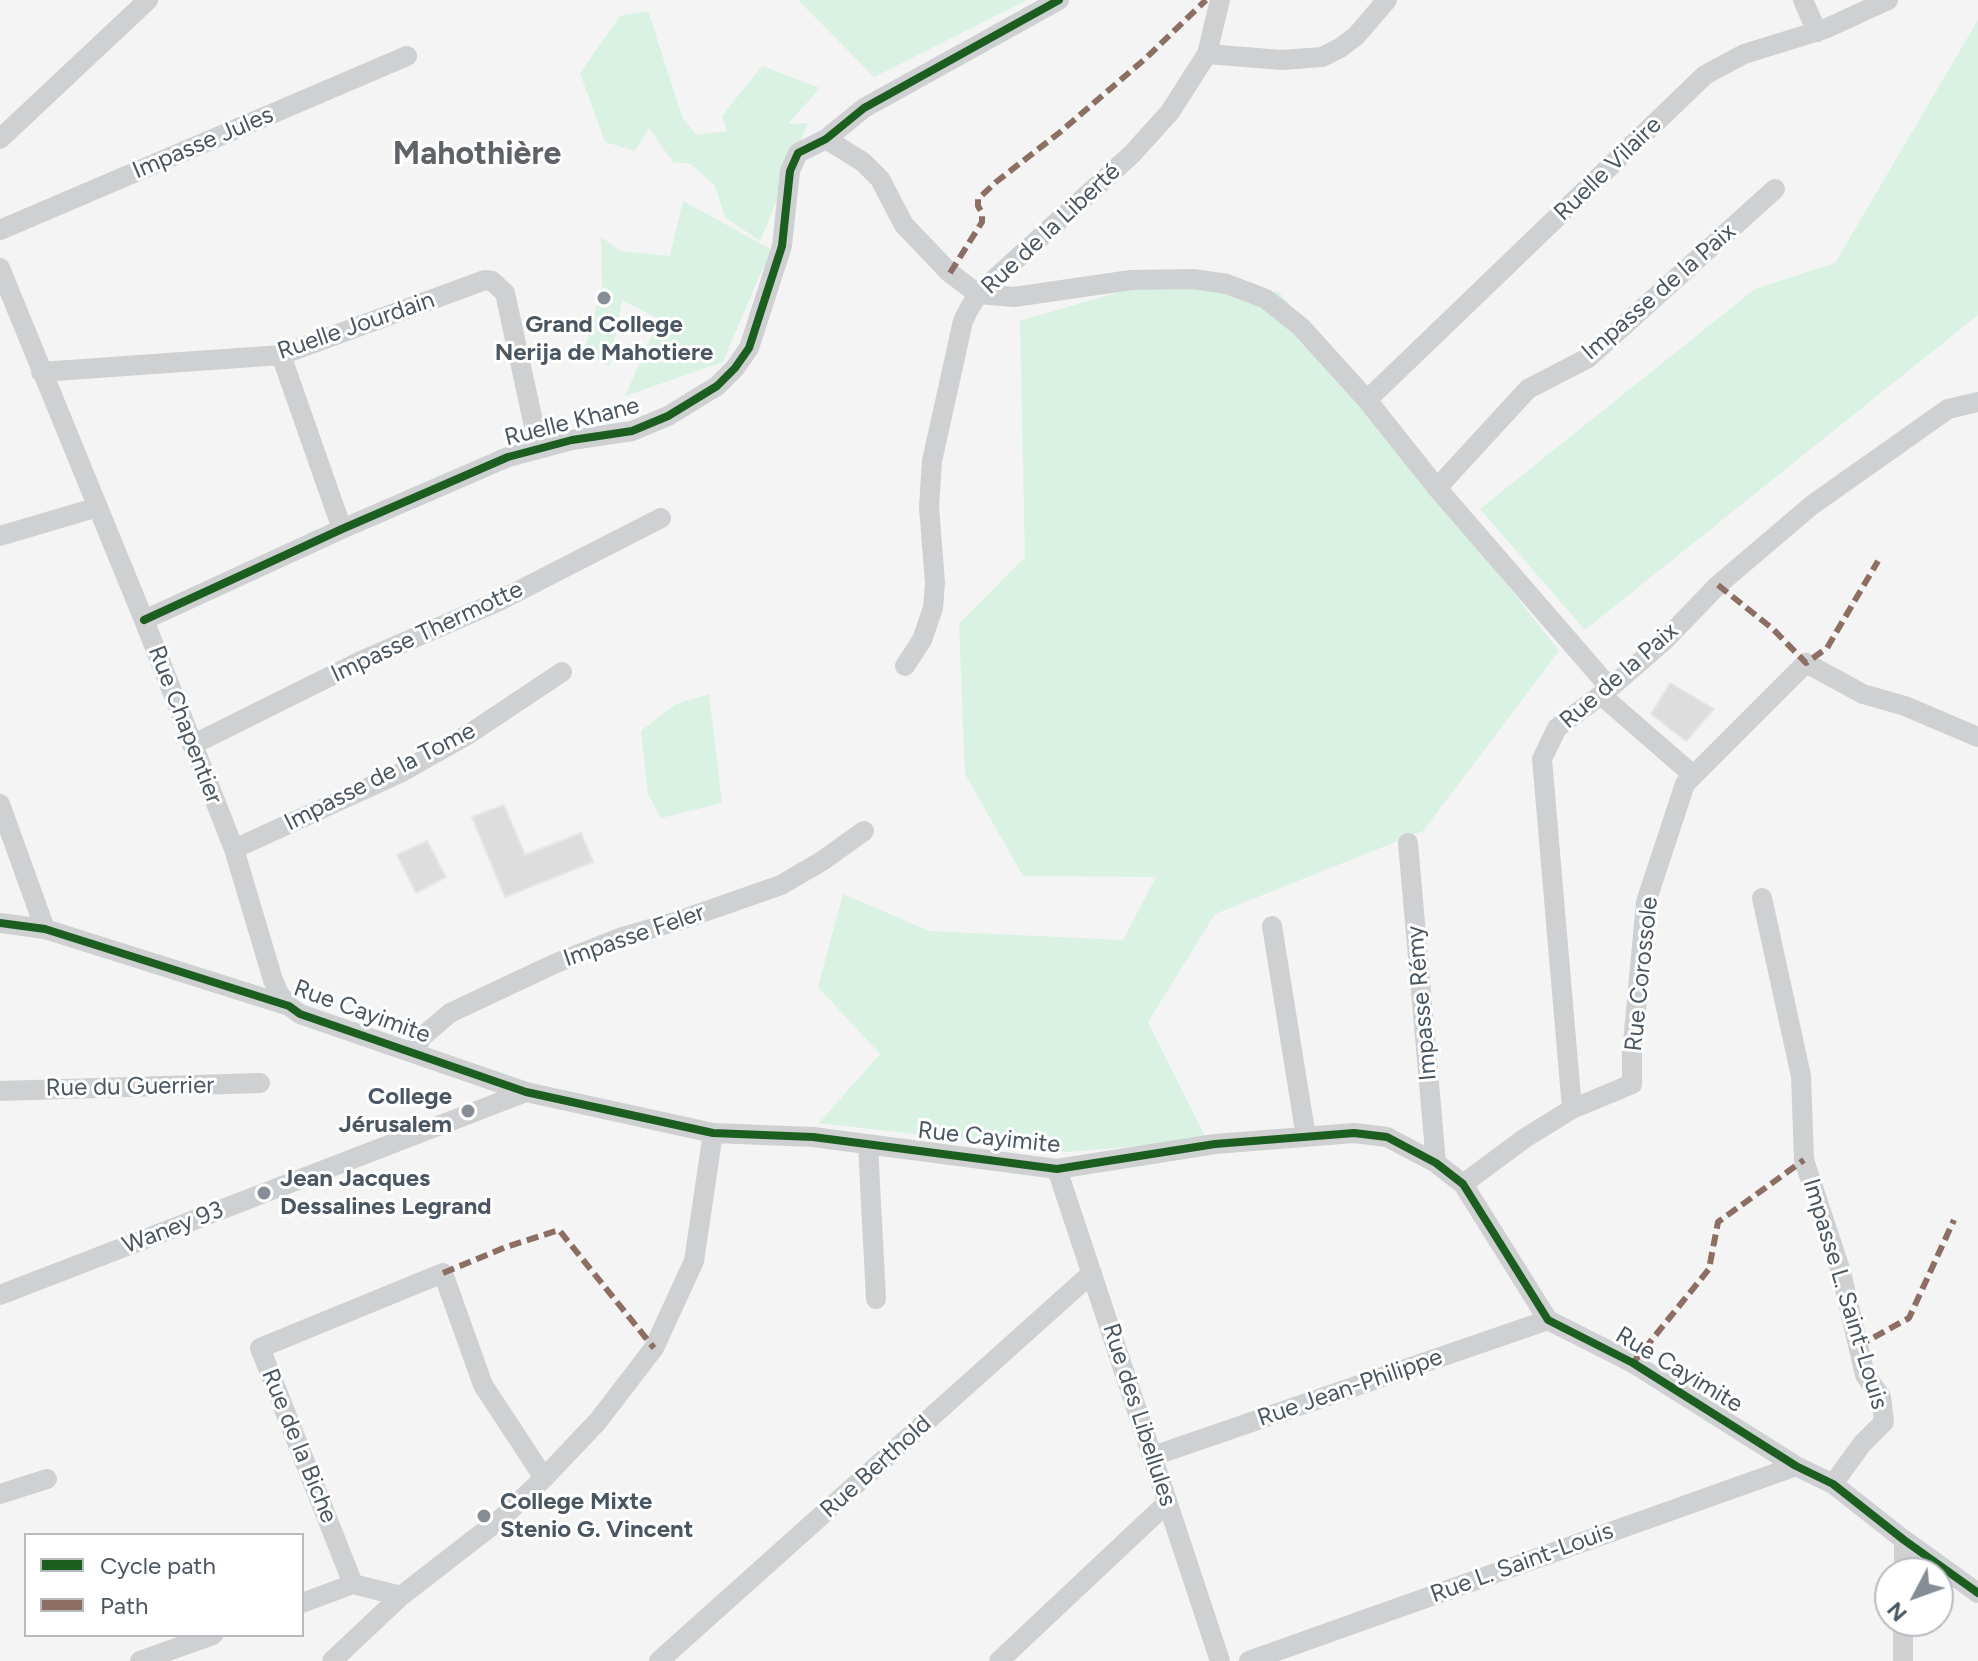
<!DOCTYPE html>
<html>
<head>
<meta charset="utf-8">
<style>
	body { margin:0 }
	#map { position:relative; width:1978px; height:1661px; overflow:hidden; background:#f4f4f4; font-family:Figtree,sans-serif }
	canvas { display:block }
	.legend { position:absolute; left:24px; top:1533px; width:280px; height:104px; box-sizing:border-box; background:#fff; border:2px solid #b7bbc0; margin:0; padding:10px 14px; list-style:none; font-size:24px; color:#4a5661 }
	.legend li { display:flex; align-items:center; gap:16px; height:40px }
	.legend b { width:40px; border:2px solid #b7bbc0 }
	.north { position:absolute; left:1874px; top:1557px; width:80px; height:80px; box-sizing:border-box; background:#fff; border:2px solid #b7bbc0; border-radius:50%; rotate:229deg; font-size:22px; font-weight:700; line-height:32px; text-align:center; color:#4a5661 }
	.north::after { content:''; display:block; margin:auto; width:28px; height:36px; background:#868d94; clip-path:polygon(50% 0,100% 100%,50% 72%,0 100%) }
</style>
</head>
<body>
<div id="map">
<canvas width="1978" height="1661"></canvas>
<ul class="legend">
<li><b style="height:10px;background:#1b5e20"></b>Cycle path</li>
<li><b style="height:10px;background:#8d6e63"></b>Path</li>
</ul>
<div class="north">N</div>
</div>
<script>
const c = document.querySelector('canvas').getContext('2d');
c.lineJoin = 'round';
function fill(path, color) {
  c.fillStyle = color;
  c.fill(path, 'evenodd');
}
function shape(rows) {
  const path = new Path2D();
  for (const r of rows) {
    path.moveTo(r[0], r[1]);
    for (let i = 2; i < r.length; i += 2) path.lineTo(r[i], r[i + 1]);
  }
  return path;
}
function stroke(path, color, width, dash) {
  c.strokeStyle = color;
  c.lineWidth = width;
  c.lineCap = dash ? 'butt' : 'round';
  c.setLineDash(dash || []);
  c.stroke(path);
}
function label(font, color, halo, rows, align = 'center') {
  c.font = font + ' Figtree,sans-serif';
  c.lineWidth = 6;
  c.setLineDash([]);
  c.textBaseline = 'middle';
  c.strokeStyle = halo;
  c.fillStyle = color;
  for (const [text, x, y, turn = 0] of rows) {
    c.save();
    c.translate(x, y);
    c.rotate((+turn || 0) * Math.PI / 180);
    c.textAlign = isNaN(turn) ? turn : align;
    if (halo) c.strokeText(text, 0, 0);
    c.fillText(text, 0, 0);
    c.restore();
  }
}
const green = shape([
	[798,0,1027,0,874,77],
	[648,11,683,119,697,135,727,131,722,116,762,66,820,88,788,124,808,123,760,241,725,217,715,186,691,164,673,162,649,128,635,151,605,142,580,73,620,16],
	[1978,20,1978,315,1585,630,1480,509,1755,289,1835,263],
	[683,201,774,251,760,274,723,362,625,396,659,319,622,300,610,366,584,352,602,286,601,237,621,251,670,256],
	[1143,285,1279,292,1559,651,1423,831,1215,914,1148,1022,1207,1140,1069,1152,819,1123,880,1054,818,987,843,894,929,931,1123,940,1156,877,1023,876,965,774,959,624,1025,557,1020,321],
	[709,694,722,803,661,818,648,794,641,731,676,704]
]);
const building = shape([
	[1670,683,1714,709,1686,741,1651,714,1670,683],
	[504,805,525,855,581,833,593,862,505,897,472,817,504,805],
	[427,841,446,877,416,893,397,855,427,841]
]);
const minor = shape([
	[1803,0,1817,32],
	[1207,54,1282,60,1322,57,1340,48,1356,36,1387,0],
	[0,139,148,0],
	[826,139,863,162,880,179,904,225,950,273,978,294,1014,297,1131,280,1193,279,1227,284,1266,299,1301,327,1367,400,1437,488,1610,688],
	[0,230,407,56],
	[0,268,144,620,234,849,273,980,279,994,289,1006],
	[281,355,342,529],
	[41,372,281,355,485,280,492,281,505,293,539,449],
	[1367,400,1705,75,1744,54,1825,29,1888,0],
	[1437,488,1528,389,1588,358,1775,189],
	[0,536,98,507],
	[144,620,342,529,508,457,572,440,632,431,668,416,717,386,735,368,749,348,782,246,790,171,798,153,826,139,864,108,1059,0],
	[905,666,922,640,933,608,935,583,929,507,932,461,963,321,969,309,978,294,1132,154,1170,112,1207,54,1220,0],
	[1601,695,1693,775],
	[192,745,361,661,497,602,661,518],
	[0,804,45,929],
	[1408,843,1436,1163],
	[234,849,400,773,469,734,562,672],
	[1762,898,1801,1076,1804,1160,1841,1272,1865,1375,1881,1397,1884,1422,1862,1444,1833,1484],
	[0,923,45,929,289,1006,300,1014,526,1092,713,1133,813,1137,1057,1169,1215,1144,1354,1133,1387,1137,1436,1163,1463,1184,1548,1320,1633,1363,1796,1466,1833,1484,1904,1540,1978,1593],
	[1272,926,1306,1137],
	[413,1052,422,1037,450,1013,554,964,622,937,678,921,781,885,822,861,864,831],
	[0,1091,260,1083],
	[1572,1109,1632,1084,1632,1054,1646,902,1685,784,1806,663,1863,694,1905,706,1978,737],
	[868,1145,876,1299],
	[1057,1169,1220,1661],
	[1463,1184,1525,1138,1572,1109,1542,759,1557,728,1610,688,1665,640,1718,585,1812,505,1948,409,1978,402],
	[0,1295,526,1092],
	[1153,1456,1548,1320],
	[0,1494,47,1479],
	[1904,1573,1904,1540],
	[353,1584,260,1348,443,1273,483,1385,544,1478],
	[302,1603,353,1584,401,1596],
	[140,1661,213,1635],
	[332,1661,401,1596,503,1517,544,1478,598,1421,654,1348,694,1261,713,1133],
	[659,1661,1092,1273],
	[999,1661,1167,1503],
	[1249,1661,1796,1466],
	[1903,1661,1903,1621]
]);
const quiet = shape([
	[950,273,982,222,982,213,978,206,978,199,996,182,1059,133,1146,58,1206,0],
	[1718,585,1773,629,1806,663,1827,648,1878,561],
	[443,1273,506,1247,559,1230,654,1348],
	[1858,1346,1909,1318,1954,1220],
	[1633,1363,1709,1269,1718,1222,1804,1160]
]);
const cycleway = shape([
	[144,620,342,529,508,457,572,440,632,431,668,416,717,386,735,368,749,348,782,246,790,171,798,153,826,139,864,108,1059,0],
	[0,923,45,929,289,1006,300,1014,526,1092,713,1133,813,1137,1057,1169,1215,1144,1354,1133,1387,1137,1436,1163,1463,1184,1548,1320,1633,1363,1796,1466,1833,1484,1904,1540,1978,1593]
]);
const markers = [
	[604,298,8,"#868d94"],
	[468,1111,8,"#868d94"],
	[264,1193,8,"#868d94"],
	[484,1516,8,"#868d94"]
];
const streetNames = [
	["Impasse Jules",203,143,-23],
	["Ruelle Vilaire",1608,169,-44],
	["Rue de la Liberté",1051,229,-43],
	["Impasse de la Paix",1659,292,-41],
	["Ruelle Jourdain",356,326,-19],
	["Ruelle Khane",572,422,-14],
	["Impasse Thermotte",427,632,-25],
	["Rue de la Paix",1619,676,-41],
	["Rue Chapentier",185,725,69],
	["Impasse de la Tome",380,777,-27],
	["Impasse Feler",634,936,-19],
	["Rue Corossole",1642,974,-84],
	["Impasse Rémy",1422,1003,-95],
	["Rue Cayimite",362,1012,20],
	["Rue du Guerrier",130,1087,-1],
	["Rue Cayimite",989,1138,6],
	["Waney 93",173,1228,-21],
	["Impasse L. Saint-Louis",1845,1294,73],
	["Rue Cayimite",1679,1370,31],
	["Rue Jean-Philippe",1350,1388,-19],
	["Rue des Libellules",1139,1415,72],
	["Rue de la Biche",299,1446,68],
	["Rue Berthold",876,1467,-42],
	["Rue L. Saint-Louis",1522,1563,-20]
];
const poiNames = [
	["Grand College",604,325,"center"],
	["Nerija de Mahotiere",604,353,"center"],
	["College",452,1097,"right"],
	["Jérusalem",452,1125,"right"],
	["Jean Jacques",280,1179],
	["Dessalines Legrand",280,1207],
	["College Mixte",500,1502],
	["Stenio G. Vincent",500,1530]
];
const districtNames = [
	["Mahothière",477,155]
];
fill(green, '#d9f2e3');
fill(building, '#ddddde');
stroke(building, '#e5e6e7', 2);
stroke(minor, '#ced0d2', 20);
stroke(quiet, '#8d6e63', 6, [12, 6]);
stroke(cycleway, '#1b5e20', 8);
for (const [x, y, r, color] of markers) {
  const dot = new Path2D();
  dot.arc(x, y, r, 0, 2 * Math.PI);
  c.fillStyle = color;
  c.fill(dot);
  stroke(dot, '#fff', 3);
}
label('24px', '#4a5661', '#fff', streetNames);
label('bold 24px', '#4a5661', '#fff', poiNames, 'left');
label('bold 32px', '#5f6368', '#fff', districtNames);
</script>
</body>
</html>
